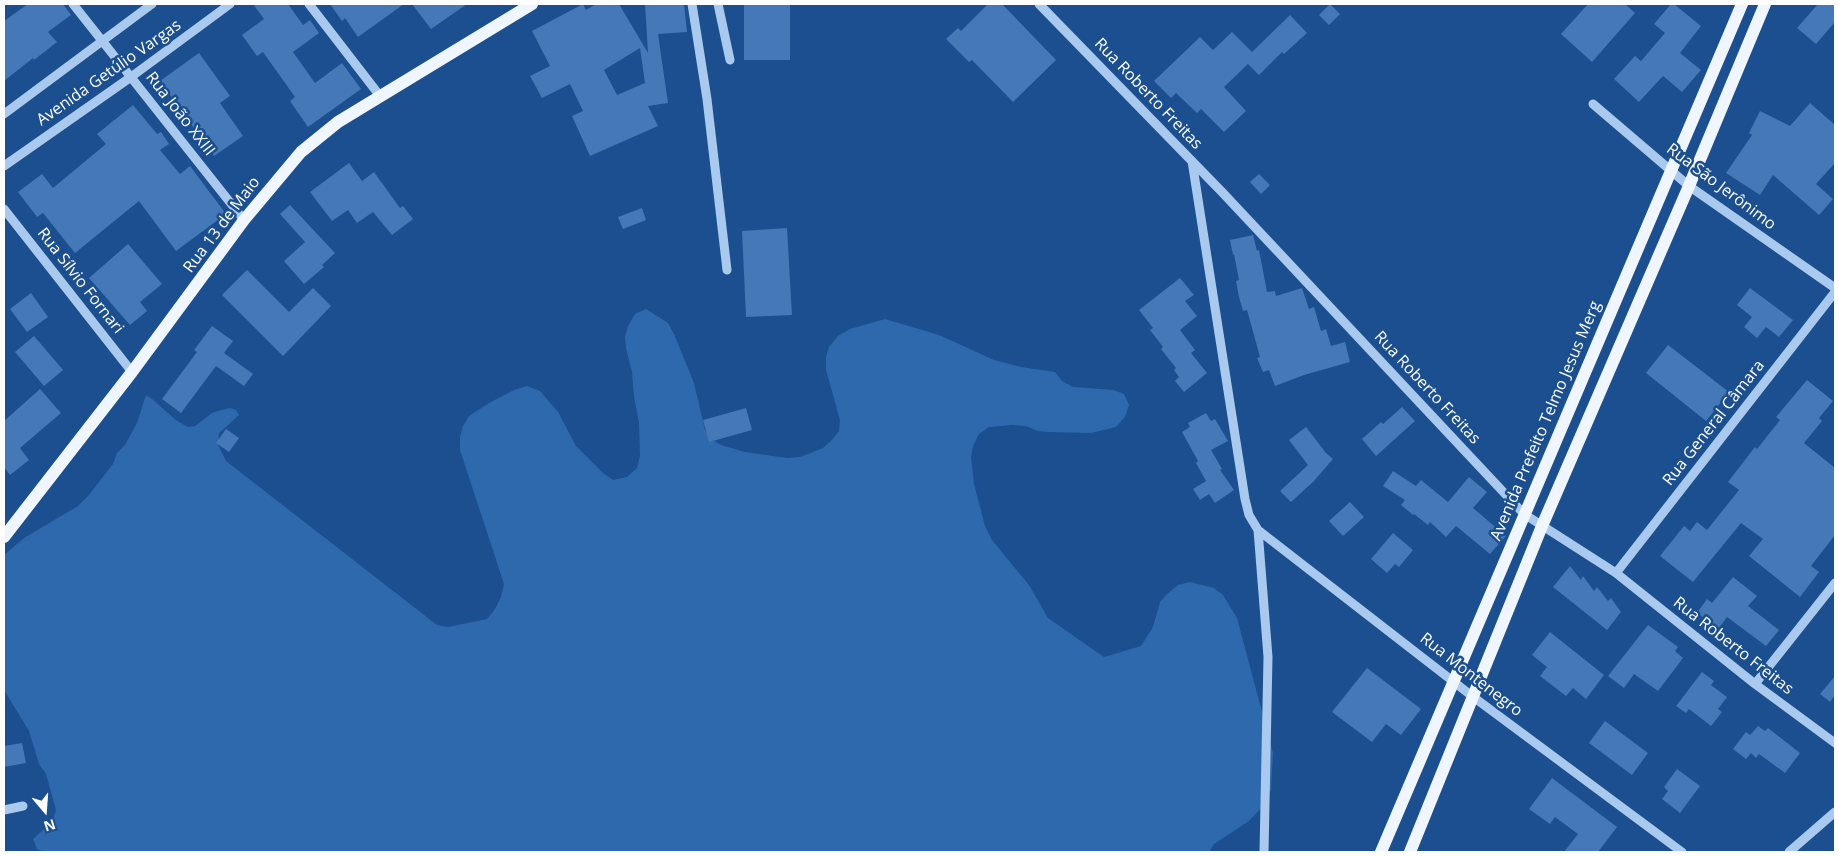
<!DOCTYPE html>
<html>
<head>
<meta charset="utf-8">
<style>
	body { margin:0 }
	#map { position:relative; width:1839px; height:856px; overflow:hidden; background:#1b4f8f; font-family:"Open Sans",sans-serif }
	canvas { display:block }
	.frame { position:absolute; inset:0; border:5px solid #fff; pointer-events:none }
	.north { position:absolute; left:20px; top:786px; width:50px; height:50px; -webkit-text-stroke:4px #1b4f8f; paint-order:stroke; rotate:162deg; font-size:14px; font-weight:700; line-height:20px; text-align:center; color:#fff }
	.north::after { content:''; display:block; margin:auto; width:18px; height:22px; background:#fff; clip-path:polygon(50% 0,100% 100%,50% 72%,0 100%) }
</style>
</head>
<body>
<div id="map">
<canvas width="1839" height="856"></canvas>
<div class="frame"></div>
<div class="north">N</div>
</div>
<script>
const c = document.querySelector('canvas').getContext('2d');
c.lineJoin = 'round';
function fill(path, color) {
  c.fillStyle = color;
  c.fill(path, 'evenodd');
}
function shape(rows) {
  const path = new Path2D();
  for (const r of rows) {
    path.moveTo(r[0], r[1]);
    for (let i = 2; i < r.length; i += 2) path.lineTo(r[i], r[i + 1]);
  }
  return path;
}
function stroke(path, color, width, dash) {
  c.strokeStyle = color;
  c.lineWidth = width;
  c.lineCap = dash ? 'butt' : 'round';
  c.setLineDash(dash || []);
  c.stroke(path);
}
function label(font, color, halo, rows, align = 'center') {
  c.font = font + ' "Open Sans",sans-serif';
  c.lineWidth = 5;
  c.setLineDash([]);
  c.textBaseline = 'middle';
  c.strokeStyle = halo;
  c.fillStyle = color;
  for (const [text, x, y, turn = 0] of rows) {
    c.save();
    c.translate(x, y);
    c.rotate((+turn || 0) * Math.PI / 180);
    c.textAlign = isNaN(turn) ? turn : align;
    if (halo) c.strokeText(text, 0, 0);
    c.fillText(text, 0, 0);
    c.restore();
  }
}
const green = shape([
	[646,309,668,323,674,334,694,383,705,430,712,439,721,445,745,452,787,458,800,457,823,448,831,441,839,431,840,420,826,370,826,357,829,347,838,336,850,329,885,319,939,335,994,360,1021,367,1055,372,1062,381,1073,387,1113,390,1124,394,1129,405,1125,417,1116,427,1091,433,1049,432,1038,431,1026,426,1012,425,989,427,979,434,973,446,971,457,974,484,985,526,992,540,1029,585,1048,618,1104,657,1141,646,1153,627,1160,602,1167,594,1178,585,1190,582,1214,588,1223,595,1237,618,1273,753,1271,790,1266,803,1249,821,1214,844,1209,852,44,852,37,849,33,839,52,822,56,810,46,774,39,764,29,731,4,690,4,555,24,538,78,506,88,496,113,464,117,453,125,445,137,423,146,395,152,399,177,421,188,427,195,426,212,413,218,411,230,408,236,410,239,415,219,433,218,445,226,461,437,625,448,627,487,619,495,609,501,597,504,584,460,450,460,437,463,426,469,416,489,403,514,390,527,386,540,391,558,412,576,446,603,473,613,480,627,477,637,468,640,456,639,423,634,396,632,372,626,348,625,337,628,326,635,314]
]);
const building = shape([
	[28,4,63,4,71,15,48,32,57,42,34,60,33,58,4,81,4,21],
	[253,4,288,4,303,25,310,20,319,33,293,52,315,83,342,63,361,89,308,127,290,101,295,97,263,52,257,56,242,35,264,19],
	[330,4,404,4,358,37,345,18,342,21],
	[412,4,467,4,431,29],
	[583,4,586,10,596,4,619,4,648,53,645,4,684,4,687,32,658,34,668,103,648,106,658,126,590,156,572,116,583,111,570,84,542,98,530,76,550,66,532,31],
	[640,48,645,83,617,95,604,70],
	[744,4,790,4,790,60,744,60],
	[988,4,1002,4,1056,60,1013,102,972,60,969,62,946,39,958,28,961,31],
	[1330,4,1340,14,1329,25,1319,15],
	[1588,4,1625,4,1635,13,1592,62,1561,34],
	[1671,4,1674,4,1701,26,1680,53,1701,70,1682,92,1663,76,1639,102,1614,79,1635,56,1641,61,1665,33,1654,24],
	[1818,4,1835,4,1835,22,1816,44,1797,28],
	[1290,15,1307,33,1284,54,1282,52,1259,75,1248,64,1224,87,1246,111,1224,132,1201,109,1197,113,1176,93,1171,98,1154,81,1200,37,1213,50,1232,32,1252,52],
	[199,53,230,96,220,103,243,136,214,156,160,81],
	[1810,103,1835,125,1835,163,1816,184,1833,199,1819,215,1773,175,1760,195,1726,173,1752,135,1749,133,1760,111,1790,126],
	[133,105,157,134,161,132,169,144,160,150,180,174,190,166,226,214,176,251,139,201,75,253,43,213,37,217,18,192,42,174,53,188,106,144,97,134],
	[349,163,362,181,374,172,400,208,403,206,413,219,392,235,373,212,357,223,348,210,332,221,310,192],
	[1259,174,1270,185,1261,194,1250,182],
	[290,205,335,253,322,265,324,267,304,284,284,261,305,242,280,214],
	[642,208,646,220,623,229,618,217],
	[787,228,792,315,746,317,742,231],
	[1253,235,1257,251,1259,250,1267,292,1275,291,1276,296,1302,288,1309,309,1314,307,1321,331,1326,329,1331,346,1345,342,1350,362,1304,375,1275,386,1269,370,1263,372,1257,358,1260,357,1247,310,1243,311,1239,297,1236,281,1239,280,1234,254,1233,255,1230,240],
	[128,244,162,284,140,302,147,311,130,325,89,278],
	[247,270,289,312,313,288,331,306,283,356,222,295],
	[1180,278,1194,295,1185,301,1197,316,1180,330,1195,350,1191,353,1207,373,1184,392,1175,381,1179,377,1174,370,1176,368,1161,349,1163,347,1150,330,1153,328,1139,310],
	[1750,288,1793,320,1779,337,1766,327,1757,338,1744,327,1752,317,1737,305],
	[31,293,48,317,27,332,10,309],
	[212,326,233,341,224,353,253,374,244,386,216,366,181,413,162,399,197,352,194,350],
	[34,336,63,370,44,386,15,352],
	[1668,345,1729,392,1706,421,1646,373],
	[1807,380,1833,401,1819,418,1822,421,1804,443,1835,468,1835,535,1811,566,1819,572,1800,597,1749,556,1763,539,1741,523,1693,582,1660,556,1684,526,1690,531,1697,522,1707,530,1739,490,1728,482,1755,447,1757,449,1780,420,1776,417],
	[40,389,61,413,20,448,29,460,10,475,4,467,4,421],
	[1402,407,1415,421,1376,456,1362,439,1381,422,1383,424],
	[746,408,752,430,709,442,703,420],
	[1206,413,1211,421,1215,419,1228,441,1211,450,1222,469,1220,470,1234,490,1215,503,1209,494,1200,500,1193,489,1206,481,1196,463,1198,461,1182,432,1190,427,1188,423],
	[1306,427,1326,453,1333,459,1314,481,1291,502,1280,491,1308,465,1289,440],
	[226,429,239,438,229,452,216,443],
	[1393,471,1416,486,1421,480,1448,502,1469,477,1487,492,1473,508,1506,536,1490,554,1456,526,1446,537,1430,522,1428,525,1414,514,1413,515,1401,505,1405,500,1383,486],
	[1350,502,1364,517,1343,536,1329,521],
	[1393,533,1413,550,1399,567,1395,564,1387,573,1371,559],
	[1570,566,1581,580,1583,576,1594,591,1597,587,1608,601,1611,598,1621,612,1607,630,1553,587],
	[1733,577,1757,596,1748,606,1779,630,1766,646,1727,617,1718,629,1697,613,1707,599,1712,603],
	[1648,625,1678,647,1675,651,1683,658,1658,691,1634,674,1624,688,1608,676],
	[1550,632,1604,675,1586,699,1573,688,1566,696,1540,676,1547,667,1532,655],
	[1367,668,1421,709,1401,735,1386,724,1372,742,1332,712],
	[1702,672,1714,681,1711,685,1727,697,1718,709,1722,712,1711,726,1689,709,1686,713,1676,706],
	[1835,676,1835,695,1830,702,1820,694],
	[1605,721,1648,753,1632,775,1589,743],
	[1758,726,1765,731,1768,728,1800,753,1785,773,1759,754,1756,758,1751,753,1746,759,1733,749,1746,732,1750,735],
	[22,743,26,763,4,767,4,746],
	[1677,769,1700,786,1680,813,1662,799,1668,791,1664,787],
	[1552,778,1617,827,1598,852,1564,852,1578,834,1555,817,1550,824,1529,809]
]);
const minor = shape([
	[73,4,244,220],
	[309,4,380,96],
	[692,4,707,99,727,270],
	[718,4,730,60],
	[1039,4,1222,192,1524,514,1616,573,1755,684,1835,743],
	[1593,104,1689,186,1835,288],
	[4,114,152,4],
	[1192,161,1245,499,1249,515,1258,530,1472,696,1682,852],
	[4,166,131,77,230,4],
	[4,209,132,372],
	[1258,530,1268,657,1264,852],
	[1616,573,1835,292],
	[1755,684,1835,583],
	[4,810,23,806],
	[1789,852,1835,812]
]);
const major = shape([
	[4,537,132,372,244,220,301,152,338,122,532,4],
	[1381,852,1742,4],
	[1410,852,1542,526,1689,186,1765,4]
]);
const streetNames = [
	["Avenida Getúlio Vargas",109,73,-35],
	["Rua Roberto Freitas",1148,94,46],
	["Rua João XXIII",180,114,52],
	["Rua São Jerônimo",1721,187,37],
	["Rua 13 de Maio",222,225,-53],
	["Rua Sílvio Fornari",80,281,52],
	["Rua Roberto Freitas",1427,388,47],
	["Avenida Prefeito Telmo Jesus Merg",1546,421,-67],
	["Rua General Câmara",1714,423,-52],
	["Rua Roberto Freitas",1733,646,38],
	["Rua Montenegro",1471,675,38]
];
fill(green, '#2e69ad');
fill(building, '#4478b7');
stroke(minor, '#a9c9ee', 9);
stroke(major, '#f0f6ff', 12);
label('16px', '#fff', '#1b4f8f', streetNames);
</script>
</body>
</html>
